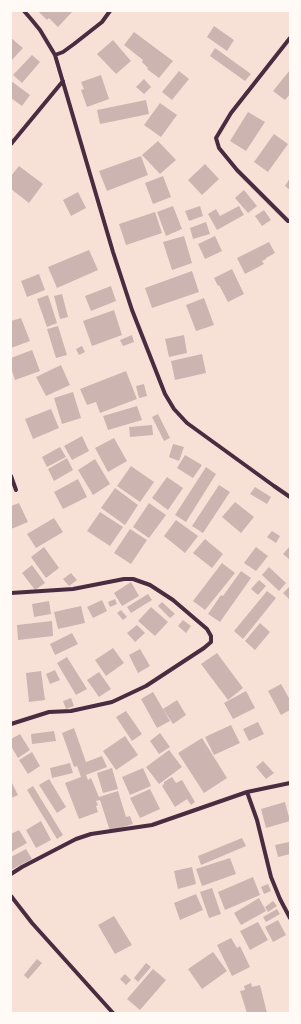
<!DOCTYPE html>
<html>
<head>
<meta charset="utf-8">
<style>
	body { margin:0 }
	#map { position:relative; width:301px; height:1024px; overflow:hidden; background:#f7e1d7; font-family:"IBM Plex Sans",sans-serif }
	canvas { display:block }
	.frame { position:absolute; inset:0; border:12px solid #fffaf5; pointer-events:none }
</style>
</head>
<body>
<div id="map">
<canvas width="301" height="1024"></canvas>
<div class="frame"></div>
</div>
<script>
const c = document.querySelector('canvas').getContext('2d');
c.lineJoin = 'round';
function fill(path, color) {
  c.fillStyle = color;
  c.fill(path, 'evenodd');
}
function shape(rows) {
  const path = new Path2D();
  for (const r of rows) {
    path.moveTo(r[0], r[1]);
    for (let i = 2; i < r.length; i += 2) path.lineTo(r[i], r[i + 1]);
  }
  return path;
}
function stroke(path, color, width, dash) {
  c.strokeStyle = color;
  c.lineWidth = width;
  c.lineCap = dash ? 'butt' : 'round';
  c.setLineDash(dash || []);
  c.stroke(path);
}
const building = shape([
	[38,11,71,11,72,12,58,27,49,18,47,20],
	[214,26,234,40,227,51,207,37],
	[134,32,173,61,159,78,147,69,148,68,142,62,143,60,124,45],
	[11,38,23,48,11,61],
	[113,40,131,61,116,74,97,54],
	[215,48,251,74,245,81,210,56],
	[32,55,40,62,22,83,13,75],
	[290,70,290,94,285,100,273,91],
	[179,71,189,79,172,100,162,92],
	[101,75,109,99,87,107,81,90,84,89,81,82],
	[144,79,151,87,144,94,136,87],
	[11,81,30,95,22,106,11,98],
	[146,100,149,114,100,124,97,110],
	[160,103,177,115,161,137,144,125],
	[248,112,265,122,246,151,230,141],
	[274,134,288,144,268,172,254,162],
	[158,141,176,160,160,174,142,155],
	[141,156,148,175,107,191,99,171],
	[205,164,219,179,202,195,188,180],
	[19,166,43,184,29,203,11,189,11,176],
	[163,176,171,197,153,204,145,183],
	[290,178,290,190,285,186],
	[244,190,257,206,248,213,235,198],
	[78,192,86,208,71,216,63,200],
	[173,206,182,229,166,236,157,212],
	[200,206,203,216,189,221,185,211],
	[239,206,244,215,217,230,208,214,216,209,220,216],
	[264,210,271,220,262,226,255,216],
	[155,212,162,233,126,245,119,224],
	[206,222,210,234,193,239,190,228],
	[184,236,192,263,172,270,163,242],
	[215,236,222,251,205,259,198,244],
	[269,242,275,253,266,258,266,259,262,261,264,264,245,274,237,258],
	[89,250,98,270,57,288,48,267],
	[232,269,244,294,228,302,219,285,218,286,214,278],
	[192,271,199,292,152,308,145,288],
	[39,274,45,290,27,297,21,281],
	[111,286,116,301,91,311,85,296],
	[62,294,68,317,60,319,54,296],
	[48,295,57,323,47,327,37,299],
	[204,298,214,325,196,331,186,305],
	[114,310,122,335,92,346,83,321],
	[21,318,30,341,11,348,11,321],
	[58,326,67,355,56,358,47,329],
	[132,335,134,342,123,346,120,340],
	[184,335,187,353,169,357,165,339],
	[82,346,85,352,79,355,76,349],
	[32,350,40,371,15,380,11,368,11,358],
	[202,354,206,373,175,380,171,361],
	[61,365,70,385,46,396,36,377],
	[126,371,137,399,100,413,96,402,87,405,80,389],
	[144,384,147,396,139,398,136,386],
	[73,392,81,418,62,424,54,398],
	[137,406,142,420,108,430,103,416],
	[51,409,59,428,33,439,25,419],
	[158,414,170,438,164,441,152,417],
	[152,425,153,435,130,437,129,427],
	[82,436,89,451,72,460,64,446],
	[114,438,127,461,108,472,95,448],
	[173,444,184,447,179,461,169,457],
	[60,447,66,457,47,467,42,457],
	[185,455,202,465,193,478,177,468],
	[67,458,73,470,54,481,48,469],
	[95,459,110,484,93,495,78,470],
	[131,466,154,482,140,502,117,486],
	[206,467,216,474,186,522,175,515],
	[167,477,183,488,168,510,152,498],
	[78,479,87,497,63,509,54,492],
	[219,485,230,492,203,533,192,526],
	[255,487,271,497,267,504,250,494],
	[115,488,138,505,125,525,101,508],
	[235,502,254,517,241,533,222,517],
	[19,503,28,522,11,529,11,506],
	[149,503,166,515,149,538,133,527],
	[100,512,123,527,110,546,87,531],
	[54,518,63,532,36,548,27,534],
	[176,520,198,536,185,553,164,536],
	[130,529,147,540,131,564,114,553],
	[272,531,280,536,276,543,267,537],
	[205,539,223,554,212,568,193,553],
	[290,546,290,560,283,554],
	[44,547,59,568,46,578,31,557],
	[256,547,268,556,256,571,244,563],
	[222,563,235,573,205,610,193,601],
	[32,565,45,583,35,590,22,573],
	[269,567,286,583,279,591,262,575],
	[241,571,251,578,220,622,208,614,221,595,223,596],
	[71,573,77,580,69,586,63,579],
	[259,580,266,586,258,595,251,589],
	[131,582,139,596,122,606,114,593],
	[290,586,290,600,283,593],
	[267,591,276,598,243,639,234,631],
	[148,594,152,600,131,613,127,607],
	[115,599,117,604,110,607,108,602],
	[102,600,107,611,93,618,87,607],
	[49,601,51,614,34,617,32,604],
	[162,602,175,614,170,618,158,606],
	[81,606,85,623,58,629,54,612],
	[151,607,168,622,155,636,138,621],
	[121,610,127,617,123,620,117,613],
	[183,620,191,626,186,633,178,626],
	[52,621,53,636,18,640,17,625],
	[260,623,270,632,255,650,245,641],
	[137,625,145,633,135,642,127,633],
	[72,633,78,644,55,655,50,644],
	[113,648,124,663,106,676,95,660],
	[140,649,150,666,138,673,129,655],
	[217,653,243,688,228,700,201,664],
	[67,657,87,689,76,695,57,663],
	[55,670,60,680,50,684,46,674],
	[41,671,45,700,29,702,26,673],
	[99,672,111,689,99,697,87,680],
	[281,684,290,700,290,710,281,715,268,691],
	[246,691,255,708,233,719,224,703],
	[153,692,170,721,157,728,141,699],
	[71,698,74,706,66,709,63,701],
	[177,700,186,715,173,724,163,709],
	[126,711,142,734,132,741,116,717],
	[258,722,264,734,249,741,243,729],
	[231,725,240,743,214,755,205,737],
	[74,728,86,762,102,756,107,767,86,775,88,780,91,778,99,797,118,791,126,817,130,816,133,824,110,831,100,800,96,801,98,805,96,806,98,812,79,819,65,783,81,777,77,766,74,767,62,733],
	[54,731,56,741,32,744,31,734],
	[160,733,170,747,159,754,150,741],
	[20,734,30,750,18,758,11,746,11,739],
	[125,736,138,755,116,770,103,751],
	[202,738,227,778,204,793,178,753],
	[169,750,182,767,159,784,146,767],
	[32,752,40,766,28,774,19,760],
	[263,761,274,773,266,779,256,767],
	[70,763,73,773,52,778,50,768],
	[112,768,118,789,103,793,97,773],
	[143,768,151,786,130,795,122,777],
	[172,777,176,783,182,780,195,802,191,805,187,799,175,807,162,786,164,784,164,782],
	[49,779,66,807,57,813,39,785],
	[11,781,18,795,11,798],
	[33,786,63,835,57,839,27,790],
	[150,789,160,809,140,818,130,798],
	[285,802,290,821,266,828,261,809],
	[41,821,51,840,36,848,26,830],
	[19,830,27,843,11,852,11,834],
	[242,838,246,846,201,865,198,856],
	[289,842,290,845,290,854,278,857,275,845],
	[26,849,32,859,11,870,11,857],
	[230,858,236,874,202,886,196,869],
	[192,867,196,884,178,889,174,871],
	[253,877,260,895,225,910,218,892],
	[268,884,271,891,264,894,261,887],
	[212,888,221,914,209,918,200,892],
	[196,894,203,910,180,920,174,903],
	[259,898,266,911,241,925,234,913],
	[273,901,277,906,268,912,265,907],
	[277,909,280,914,266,922,263,917],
	[114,916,132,945,115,954,98,925],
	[278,920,286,935,273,942,265,927],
	[258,922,268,940,250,950,240,931],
	[231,938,237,948,240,946,250,967,232,976,217,945],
	[213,952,227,971,202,989,188,969],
	[37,959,42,963,28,979,24,975],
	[146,963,151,967,138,982,134,978],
	[153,969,166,980,140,1010,127,999],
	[125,974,131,980,126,985,120,979],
	[251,983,252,987,260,985,267,1013,247,1013,240,991,245,990,244,986]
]);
const minor = shape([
	[24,11,31,19,40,30,55,55,113,252,132,310,165,394,174,409,187,423,274,486,290,497],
	[55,55,63,52,74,44,102,22,110,11],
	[11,144,63,81],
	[288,221,237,170,219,148,216,138,231,113,290,38],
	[11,476,16,490],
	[11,593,73,589,124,579,133,579,150,585,173,600,207,629,211,636,211,642,204,648,146,686,112,702,71,711,49,712,11,724],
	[247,792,257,820,271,877,280,899,290,918],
	[11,874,22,867,76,839,91,834,152,825,247,792,290,783],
	[11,896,32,923,113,1013]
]);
fill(building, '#ccb4b1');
stroke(minor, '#4a2c40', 4);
</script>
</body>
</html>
